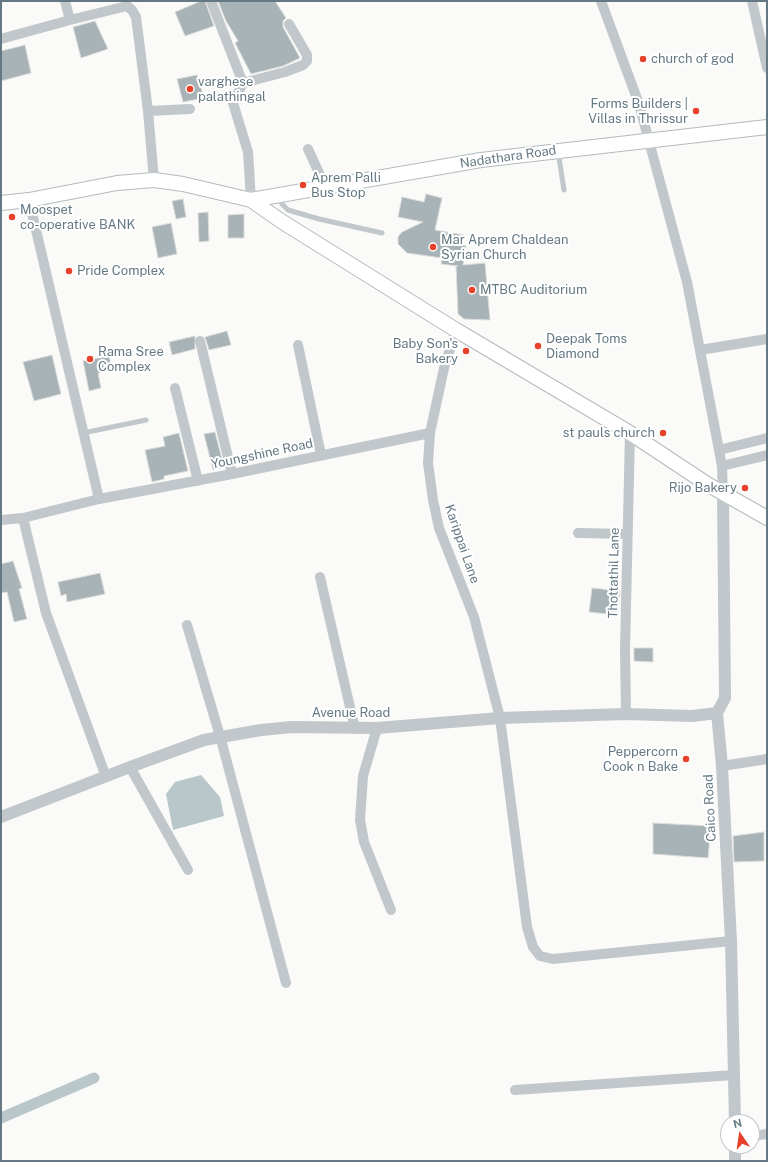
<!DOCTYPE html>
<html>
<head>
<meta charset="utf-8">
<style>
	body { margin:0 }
	#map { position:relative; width:768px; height:1162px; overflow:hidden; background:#fafaf8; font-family:"Public Sans",sans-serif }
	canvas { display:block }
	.frame { position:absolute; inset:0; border:2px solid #647983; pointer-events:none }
	.north { position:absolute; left:720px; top:1114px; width:40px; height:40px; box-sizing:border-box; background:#fff; border:1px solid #c1c9cd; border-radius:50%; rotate:347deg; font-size:11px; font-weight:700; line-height:16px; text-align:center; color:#647983 }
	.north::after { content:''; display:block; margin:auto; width:14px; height:18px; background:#e8412a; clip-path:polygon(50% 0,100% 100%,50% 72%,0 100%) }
</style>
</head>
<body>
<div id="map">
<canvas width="768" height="1162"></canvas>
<div class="frame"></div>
<div class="north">N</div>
</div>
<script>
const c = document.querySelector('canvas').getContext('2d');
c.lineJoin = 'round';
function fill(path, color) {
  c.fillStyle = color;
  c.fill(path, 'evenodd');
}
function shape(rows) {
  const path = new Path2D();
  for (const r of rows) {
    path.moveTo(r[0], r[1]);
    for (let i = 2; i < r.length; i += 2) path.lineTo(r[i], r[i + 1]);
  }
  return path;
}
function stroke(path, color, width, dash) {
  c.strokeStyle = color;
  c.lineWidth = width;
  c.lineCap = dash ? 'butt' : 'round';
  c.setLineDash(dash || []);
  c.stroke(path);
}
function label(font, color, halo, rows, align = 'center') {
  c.font = font + ' "Public Sans",sans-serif';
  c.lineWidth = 4;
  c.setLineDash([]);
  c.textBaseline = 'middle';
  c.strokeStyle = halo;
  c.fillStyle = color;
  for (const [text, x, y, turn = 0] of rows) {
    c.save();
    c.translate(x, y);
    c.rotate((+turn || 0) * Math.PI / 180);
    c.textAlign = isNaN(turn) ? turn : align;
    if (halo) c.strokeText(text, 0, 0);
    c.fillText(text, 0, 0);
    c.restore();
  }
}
const water = shape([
	[201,775,220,797,224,816,173,830,166,794,175,782]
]);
const canal = shape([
	[1,1118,94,1078]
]);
const building = shape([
	[201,1,205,1,214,26,185,36,175,12,201,1],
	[218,1,275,1,286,18,283,21,283,27,300,58,283,66,251,74,235,43,238,41,226,21,218,1],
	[95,21,108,49,81,58,73,27,95,21],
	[25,45,31,73,1,81,1,51,25,45],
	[197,75,204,98,183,102,177,79,197,75],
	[426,194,442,198,435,230,464,235,462,245,466,246,463,265,485,263,490,320,464,319,458,314,456,266,458,266,441,264,442,258,407,253,398,244,398,237,402,232,423,222,398,217,402,197,424,202,426,194],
	[183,199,186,217,176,219,172,201,183,199],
	[208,212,209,241,199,242,198,213,208,212],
	[244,214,244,238,228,238,228,215,244,214],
	[171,223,177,254,158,258,152,227,171,223],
	[227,331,231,345,209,350,205,337,227,331],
	[195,336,195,349,172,355,169,342,195,336],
	[52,355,61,394,34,401,23,362,52,355],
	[109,356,112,370,98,373,101,388,89,391,83,361,109,356],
	[215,432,224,467,213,470,204,434,215,432],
	[179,433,188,471,164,476,164,479,152,482,145,450,165,446,163,437,179,433],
	[13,561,22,588,19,589,27,619,14,622,7,592,1,593,1,564,13,561],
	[100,573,105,594,67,602,66,594,61,596,58,582,100,573],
	[592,588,620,591,618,615,589,612,592,588],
	[634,648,653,648,653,662,634,661,634,648],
	[653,823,711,826,708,858,653,854,653,823],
	[764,832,764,861,734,862,733,836,764,832]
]);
const service = shape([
	[558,151,564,190],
	[279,196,282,204,288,210,319,219,382,233],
	[83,433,146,420]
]);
const minor = shape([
	[211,1,243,83,233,103,248,152,251,200],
	[601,1,639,104,687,282,722,466,723,494],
	[752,1,767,68],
	[70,20,127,6,132,10,136,17,148,111,154,180],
	[1,39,70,20,65,1],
	[243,83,285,72,303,65,307,61,307,55,289,24],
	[148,111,190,109],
	[308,149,325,186],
	[29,200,99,499],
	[456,330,444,368,430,433,428,463,433,500,439,528,474,617,500,718,527,927,533,947,540,956,553,959,731,941],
	[200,341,232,474],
	[298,345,321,455],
	[700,350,767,339],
	[175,388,198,481],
	[719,450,767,438],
	[722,466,767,455],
	[23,518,46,613,106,777],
	[1,520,23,518,99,499,232,474,430,433],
	[578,533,628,534],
	[320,577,355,729],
	[187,625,220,736,286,983],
	[626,714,625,650,630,433],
	[377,728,363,776,360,820,364,842,391,910],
	[722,766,767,759],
	[130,767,188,870],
	[515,1090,734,1075],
	[752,1136,767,1134]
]);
const tertiary = shape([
	[723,494,725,698,717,713,722,766,731,941,735,1122],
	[1,817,130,767,204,740,261,730,292,727,377,728,500,718,626,714,692,716,717,713],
	[735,1161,735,1146]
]);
const secondary = shape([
	[251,200,481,160,767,127],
	[1,203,29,200,117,183,154,180,183,184,251,200,281,221,456,330,630,433,707,484,767,518]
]);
const markers = [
	[643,59,4,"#e8412a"],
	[190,89,4,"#e8412a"],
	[696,111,4,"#e8412a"],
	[303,185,4,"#e8412a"],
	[12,217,4,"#e8412a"],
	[433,247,4,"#e8412a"],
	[69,271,4,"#e8412a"],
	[472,290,4,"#e8412a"],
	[538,346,4,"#e8412a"],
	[466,351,4,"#e8412a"],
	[90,359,4,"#e8412a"],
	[663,433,4,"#e8412a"],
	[745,488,4,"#e8412a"],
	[686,759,4,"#e8412a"]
];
const poiNames = [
	["church of god",651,59],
	["varghese",198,82],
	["palathingal",198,97],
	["Forms Builders |",688,104,"right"],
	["Villas in Thrissur",688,119,"right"],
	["Aprem Palli",311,178],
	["Bus Stop",311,193],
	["Moospet",20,210],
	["co-operative BANK",20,225],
	["Mar Aprem Chaldean",441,240],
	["Syrian Church",441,255],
	["Pride Complex",77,271],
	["MTBC Auditorium",480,290],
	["Deepak Toms",546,339],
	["Diamond",546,354],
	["Baby Son's",458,344,"right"],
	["Bakery",458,359,"right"],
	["Rama Sree",98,352],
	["Complex",98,367],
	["st pauls church",655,433,"right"],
	["Rijo Bakery",737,488,"right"],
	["Peppercorn",678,752,"right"],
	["Cook n Bake",678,767,"right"]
];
const streetNames = [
	["Nadathara Road",508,157,-8],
	["Youngshine Road",262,454,-12],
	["Karippai Lane",462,544,71],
	["Thottathil Lane",614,573,-89],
	["Avenue Road",351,713],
	["Caico Road",710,808,-93]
];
fill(water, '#b9c7ca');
stroke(canal, '#b9c7ca', 11);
fill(building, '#a7b3b7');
stroke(building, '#dcdcda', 1);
stroke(secondary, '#b3bbbf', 16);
stroke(service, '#c1c7ca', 5);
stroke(minor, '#c1c7ca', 10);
stroke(tertiary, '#c1c7ca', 12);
stroke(secondary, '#fff', 14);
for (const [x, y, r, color] of markers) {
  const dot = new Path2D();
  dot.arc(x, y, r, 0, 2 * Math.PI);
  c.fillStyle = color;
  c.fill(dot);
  stroke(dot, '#fff', 1.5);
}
label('13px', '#647983', '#fff', poiNames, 'left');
label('13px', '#647983', '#fff', streetNames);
</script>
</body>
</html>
